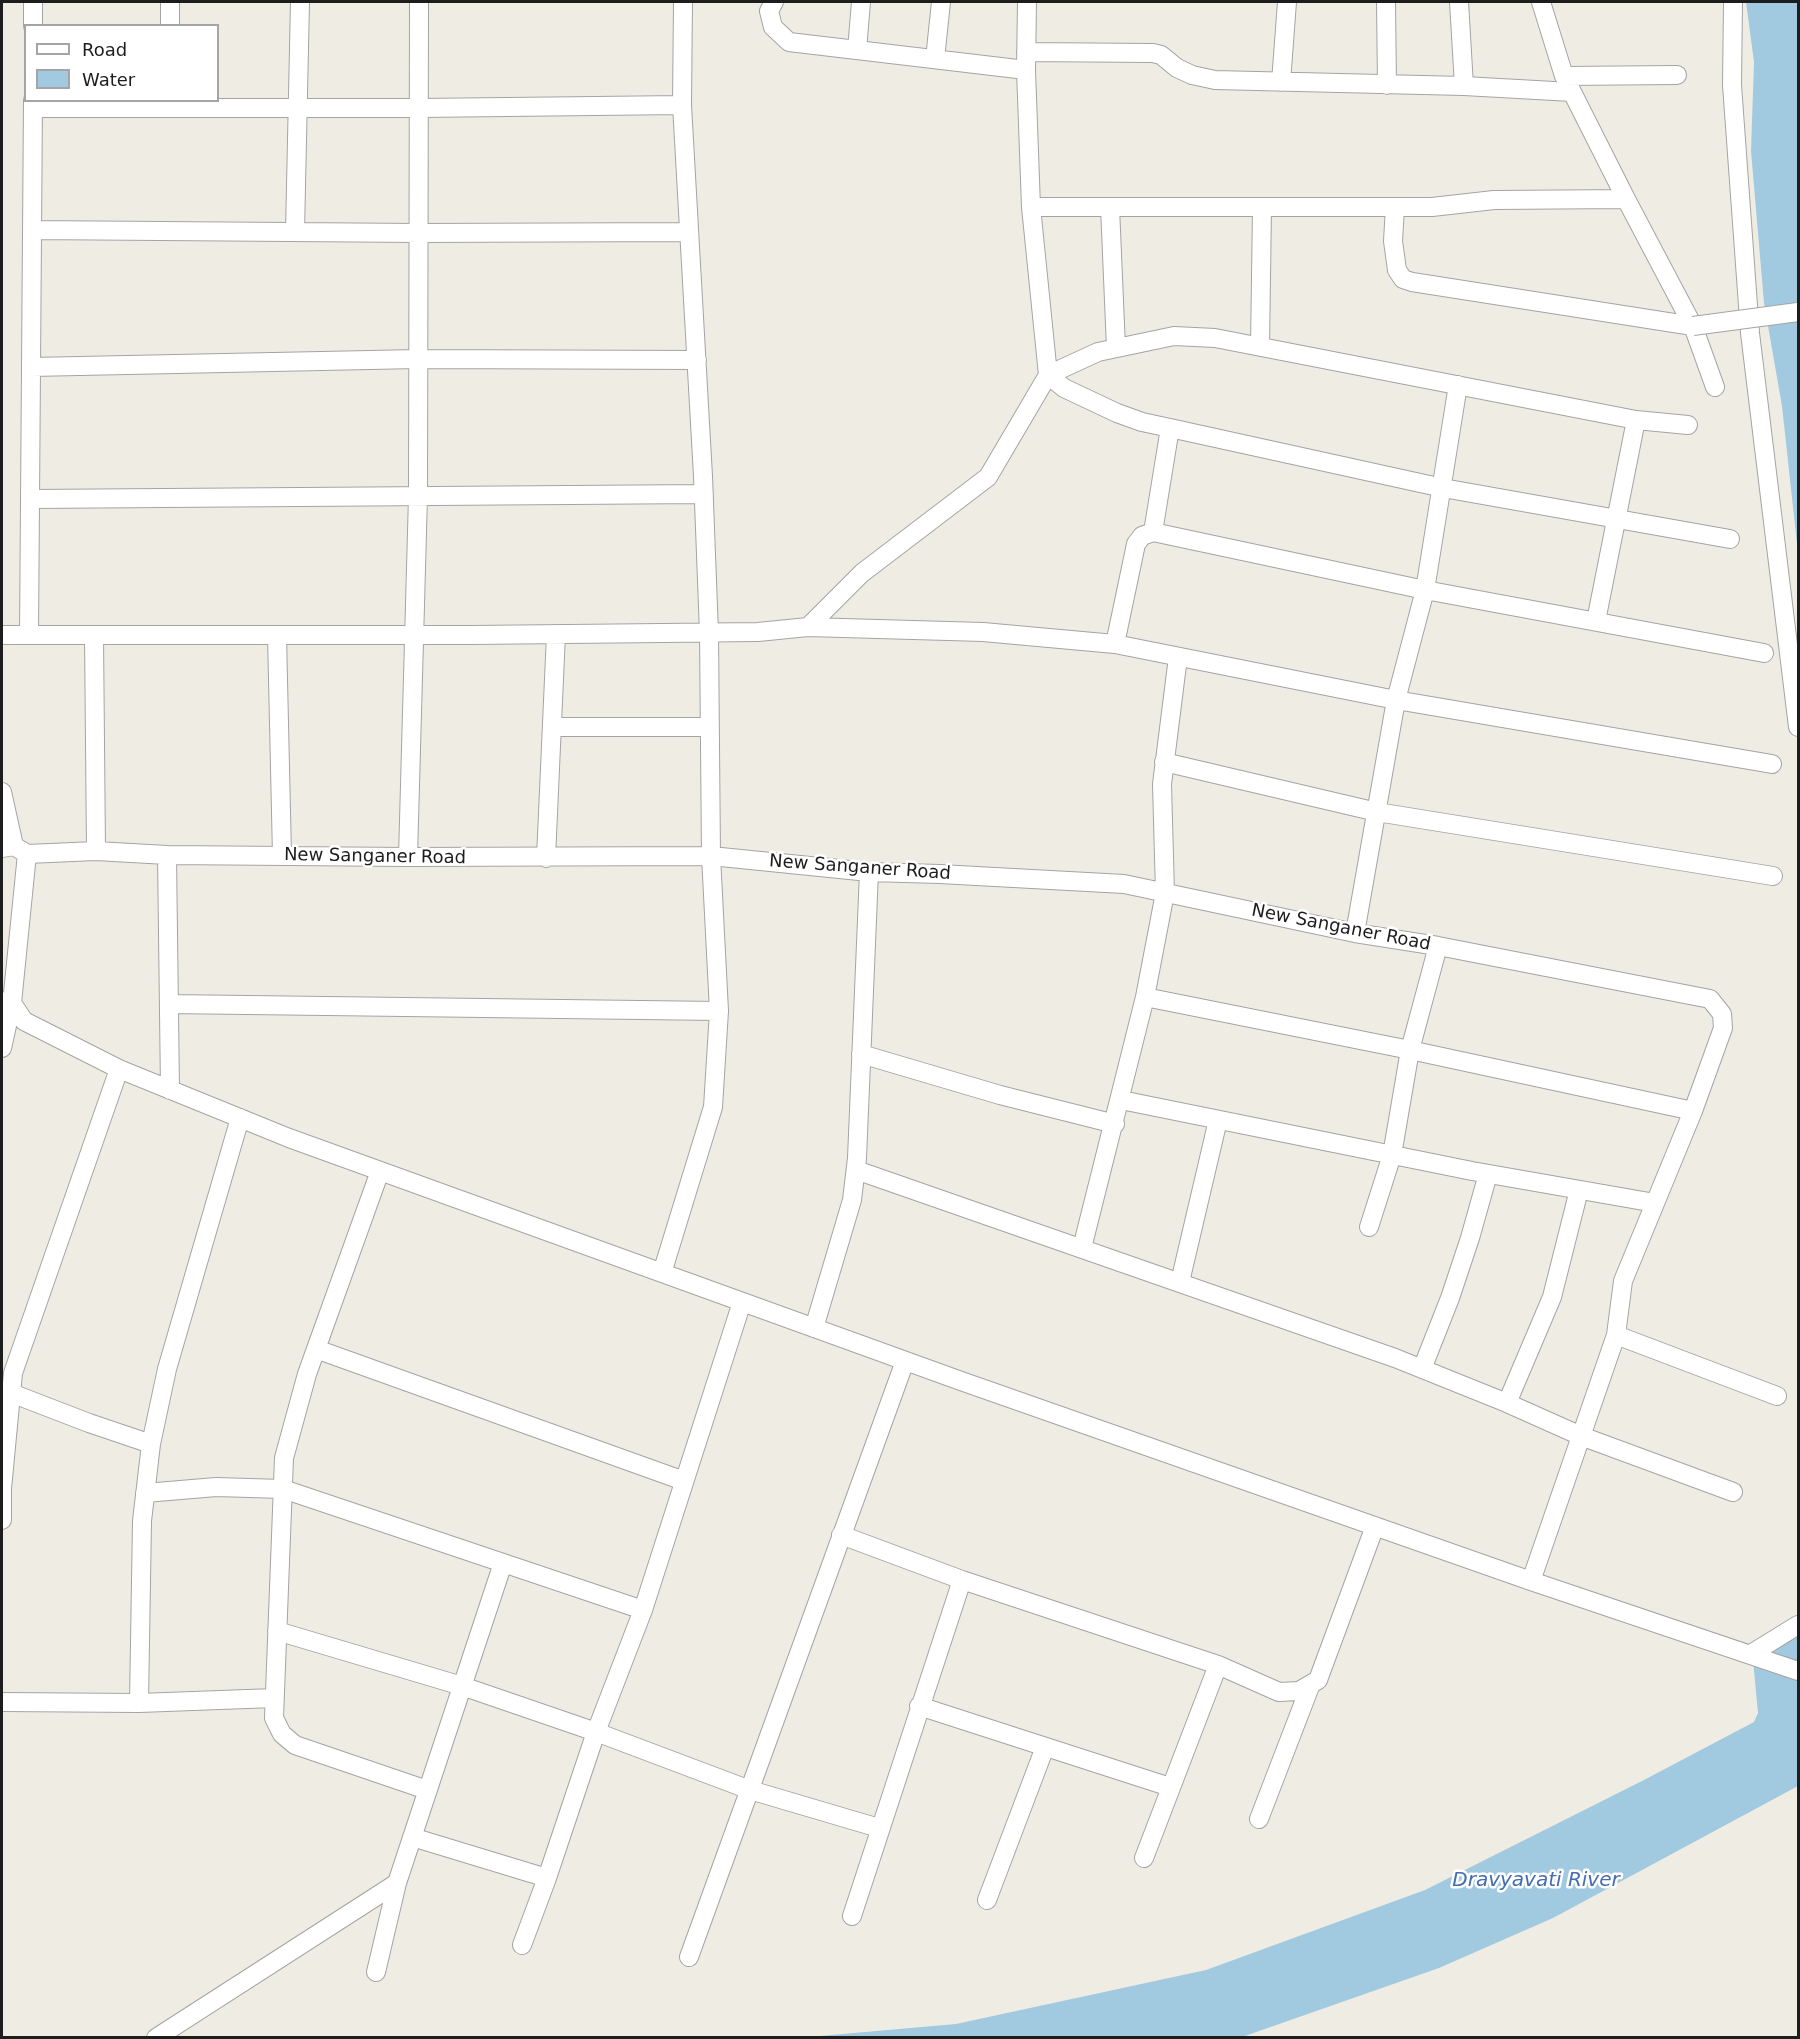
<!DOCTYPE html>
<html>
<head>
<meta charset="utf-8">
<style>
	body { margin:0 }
	#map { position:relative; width:1800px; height:2039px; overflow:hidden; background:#efede3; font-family:"DejaVu Sans",sans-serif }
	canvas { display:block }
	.frame { position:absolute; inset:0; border:3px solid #1d1d1d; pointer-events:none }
	.legend { position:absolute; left:24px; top:24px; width:195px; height:78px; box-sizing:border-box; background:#fff; border:2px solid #a5a5a5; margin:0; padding:8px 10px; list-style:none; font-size:18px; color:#1d1d1d }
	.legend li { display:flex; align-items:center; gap:12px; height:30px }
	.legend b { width:30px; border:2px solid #a5a5a5 }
</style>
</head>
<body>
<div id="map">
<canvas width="1800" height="2039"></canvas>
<div class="frame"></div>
<ul class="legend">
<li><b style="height:8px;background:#fff"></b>Road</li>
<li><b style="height:16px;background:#a1c9df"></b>Water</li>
</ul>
</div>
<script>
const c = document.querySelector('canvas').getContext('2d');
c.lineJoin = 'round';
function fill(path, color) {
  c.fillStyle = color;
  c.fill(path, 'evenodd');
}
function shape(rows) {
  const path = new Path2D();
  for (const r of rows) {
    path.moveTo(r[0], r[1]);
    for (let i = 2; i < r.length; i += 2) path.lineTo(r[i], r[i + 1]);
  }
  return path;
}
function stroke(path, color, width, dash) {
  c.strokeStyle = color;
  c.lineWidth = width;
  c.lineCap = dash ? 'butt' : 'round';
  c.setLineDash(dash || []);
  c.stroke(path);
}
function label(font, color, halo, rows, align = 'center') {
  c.font = font + ' "DejaVu Sans",sans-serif';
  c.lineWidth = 5;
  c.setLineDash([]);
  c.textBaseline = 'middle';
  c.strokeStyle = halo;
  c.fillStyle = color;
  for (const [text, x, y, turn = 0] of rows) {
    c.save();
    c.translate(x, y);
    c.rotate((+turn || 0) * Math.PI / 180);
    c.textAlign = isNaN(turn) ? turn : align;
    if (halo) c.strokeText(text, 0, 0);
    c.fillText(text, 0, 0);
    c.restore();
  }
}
const water = shape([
	[1746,2,1798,2,1798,553,1782,406,1764,303,1751,151,1754,62],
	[1798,1633,1798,1786,1553,1918,1439,1968,1242,2037,797,2038,956,2024,1206,1970,1425,1890,1642,1781,1754,1722,1758,1713,1753,1660]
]);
const minor = shape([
	[774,2,769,11,773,27,789,42,1026,70],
	[1027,2,1026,70,1031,207,1048,375,1064,388,1117,413,1142,422,1170,428,1443,488,1730,539],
	[1386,2,1387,85],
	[1459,2,1464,86],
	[1541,2,1564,76,1626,199,1693,326,1715,387],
	[1733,2,1732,85,1750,333,1798,727],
	[33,26,33,2],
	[170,26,170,2],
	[857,50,861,2],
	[1026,52,1153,53,1161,55,1177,68,1192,75,1215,80,1464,86,1572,92],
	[935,59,941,2],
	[1564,76,1677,75],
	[1281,82,1287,2],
	[33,108,420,108,682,105],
	[1031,207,1432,207,1494,200,1626,199],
	[1110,207,1116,348],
	[1395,207,1393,241,1397,270,1403,279,1412,282,1693,326],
	[32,230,419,233,689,232],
	[295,232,300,2],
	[1260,347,1262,207],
	[31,367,418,359,697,360],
	[30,499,704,494],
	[1153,532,1170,428],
	[1596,621,1636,420],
	[808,627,862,573,988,477,1048,375,1098,352,1174,336,1215,338,1636,420,1688,425],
	[2,635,471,635,758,632,808,627,983,632,1115,644,1396,700,1772,764],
	[29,635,33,100],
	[94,635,96,851],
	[277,635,282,856],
	[1115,644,1136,544,1142,536,1153,532,1425,590,1764,653],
	[552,727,709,727],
	[1164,762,1377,812,1773,876],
	[2,792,14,846],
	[2,848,14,846,27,854,96,851,167,855,408,857,711,856,869,872,940,874,1124,884,1355,933,1438,946,1710,999,1722,1014,1723,1028,1693,1111,1623,1281,1616,1335,1531,1581],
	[27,854,12,1003,24,1021,119,1069,289,1138,961,1381,1531,1581,1798,1671],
	[167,855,170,1090],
	[408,857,418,496,419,2],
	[546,858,556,634],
	[1355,933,1396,700,1425,590,1458,385],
	[1145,997,1410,1050,1693,1111],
	[169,1004,719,1011],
	[2,1048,12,1003,6,1001],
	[861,1054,1000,1095,1115,1124],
	[1121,1100,1472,1171,1655,1203],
	[856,1170,1395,1358,1507,1403,1581,1436,1733,1492],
	[380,1171,307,1374,284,1458,274,1718,282,1734,295,1745,427,1790],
	[1369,1227,1392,1155,1410,1050,1438,946],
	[1082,1248,1145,997,1165,893,1162,784,1178,657],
	[662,1273,713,1107,719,1011,711,856,709,633,703,476,682,105,683,2],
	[1180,1282,1218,1120],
	[814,1328,852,1200,857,1158,869,872],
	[1616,1335,1777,1396],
	[316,1349,684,1481],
	[1422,1369,1450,1298,1470,1238,1488,1174],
	[11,1393,89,1423,151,1444],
	[1507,1403,1552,1297,1579,1190],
	[145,1493,216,1487,283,1489,643,1610],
	[2,1520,2,1489,13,1373,119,1069],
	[841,1535,962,1580,1218,1665,1279,1692,1299,1691,1318,1680,1375,1526],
	[277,1631,462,1686,596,1732,750,1790,879,1828],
	[1751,1654,1798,1625],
	[2,1702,139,1703,274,1698],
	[139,1703,142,1521,151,1444,167,1369,240,1118],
	[919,1706,1170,1787],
	[1259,1819,1311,1684],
	[412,1837,547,1878,596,1732,643,1610,742,1302],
	[1144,1858,1218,1665],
	[987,1900,1045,1747],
	[852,1916,962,1580],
	[522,1945,547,1878],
	[689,1957,905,1361],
	[376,1972,397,1883,503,1563],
	[156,2038,397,1883]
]);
const minorBridge = shape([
	[1693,326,1798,312]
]);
const streetNames = [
	["New Sanganer Road",375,857,1],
	["New Sanganer Road",860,868,4],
	["New Sanganer Road",1341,928,11]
];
const waterNames = [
	["Dravyavati River",1536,1881]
];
fill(water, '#a1c9df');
stroke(minor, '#a4a4a4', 20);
stroke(minor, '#fff', 18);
stroke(minorBridge, '#a4a4a4', 20, []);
stroke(minorBridge, '#fff', 18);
label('18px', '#1d1d1d', '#fff', streetNames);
label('italic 20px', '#456db2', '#fff', waterNames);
</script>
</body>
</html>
